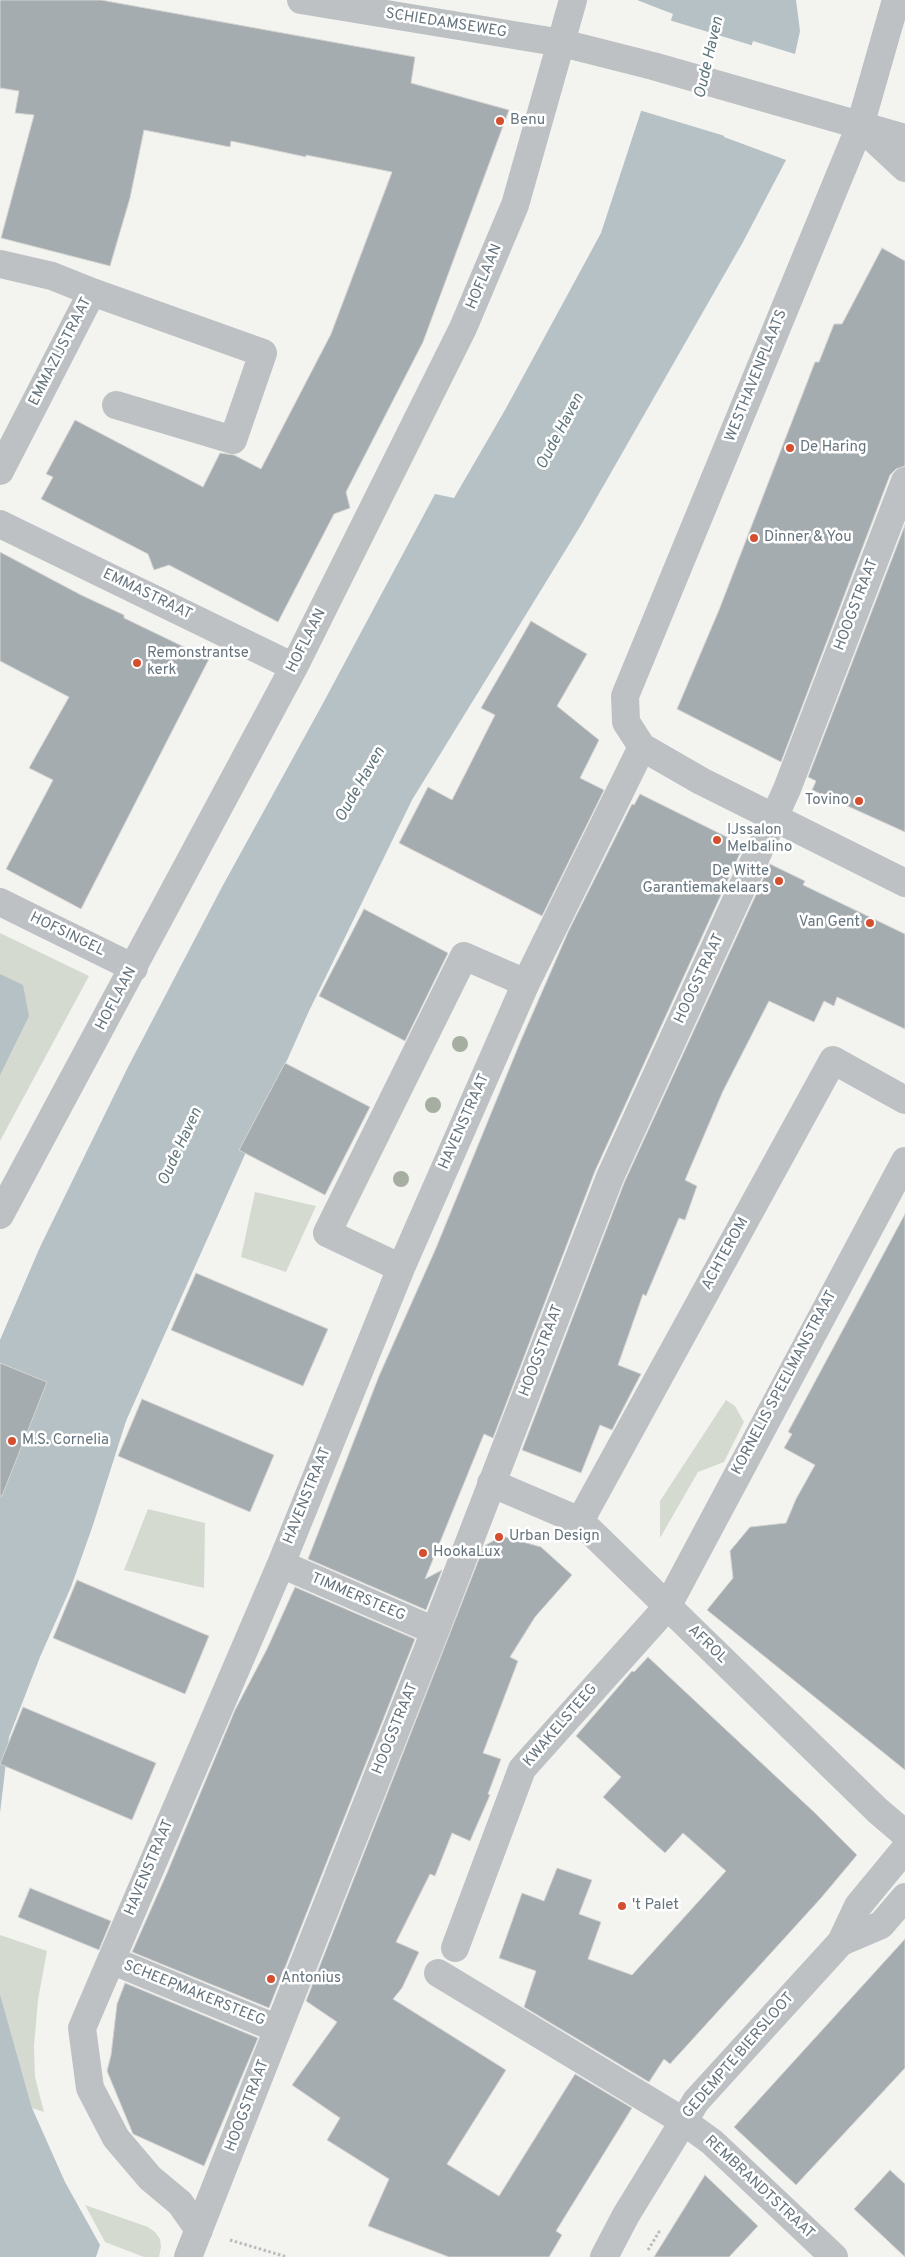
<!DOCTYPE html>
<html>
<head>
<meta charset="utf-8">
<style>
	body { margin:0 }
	canvas { display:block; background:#f3f3f0 }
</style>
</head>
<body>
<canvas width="905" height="2257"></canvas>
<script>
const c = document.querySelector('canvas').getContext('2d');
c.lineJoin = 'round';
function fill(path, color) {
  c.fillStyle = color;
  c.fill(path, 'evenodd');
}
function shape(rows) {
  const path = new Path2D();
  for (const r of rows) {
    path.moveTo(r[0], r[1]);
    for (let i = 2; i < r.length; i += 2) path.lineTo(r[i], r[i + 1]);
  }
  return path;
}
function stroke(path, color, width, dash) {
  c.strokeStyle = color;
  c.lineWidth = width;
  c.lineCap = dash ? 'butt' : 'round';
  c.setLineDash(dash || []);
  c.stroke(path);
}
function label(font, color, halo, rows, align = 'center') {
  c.font = font + ' Overpass,sans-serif';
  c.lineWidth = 5;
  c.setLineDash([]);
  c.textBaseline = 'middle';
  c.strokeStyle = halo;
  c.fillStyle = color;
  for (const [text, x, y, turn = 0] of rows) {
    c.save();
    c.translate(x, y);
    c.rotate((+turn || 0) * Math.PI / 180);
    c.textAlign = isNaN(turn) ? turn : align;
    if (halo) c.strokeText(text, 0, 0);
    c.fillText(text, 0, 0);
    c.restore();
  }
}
const green = shape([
	[0,933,89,976,0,1141],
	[255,1192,316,1206,286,1272,241,1257],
	[726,1400,735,1406,744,1422,724,1462,698,1472,660,1538,660,1501],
	[148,1509,205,1523,204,1588,124,1570],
	[0,1935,47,1951,38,2000,34,2046,35,2077,44,2112,32,2108,0,1994],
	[85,2205,148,2227,155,2232,160,2239,161,2247,159,2257,144,2257,105,2242]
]);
const water = shape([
	[637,0,796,0,800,31,795,54,753,41,724,137,786,160,743,242,581,525,412,800,309,1011,126,1421,93,1525,71,1587,40,1657,9,1737,0,1813,0,1340,40,1247,128,1067,222,887,321,707,435,494,454,498,505,410,601,233,673,14],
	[0,974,23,985,29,1016,0,1075],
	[0,1994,32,2108,65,2182,100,2245,96,2257,0,2257]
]);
const pier = shape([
	[669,20,754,46,728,137,639,110]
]);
const building = shape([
	[0,0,101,0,415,57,411,83,509,110,423,342,346,492,350,508,334,514,278,622,169,565,154,570,148,554,41,499,53,477,46,474,75,420,203,487,220,453,234,455,261,469,331,334,392,172,306,155,306,157,231,141,230,147,144,130,130,198,110,266,1,238,34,115,15,113,19,91,0,88,0,0],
	[882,248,905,261,905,466,896,469,890,475,781,762,677,709,719,610,815,362,819,362,834,324,842,324,882,248],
	[905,525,905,832,812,790,816,781,808,777,905,525],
	[0,552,81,595,124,615,124,618,209,659,81,909,6,869,53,780,29,768,69,697,0,661,0,552],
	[531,621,587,654,557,706,599,740,580,778,604,790,542,916,399,843,428,787,452,800,495,715,481,708,531,621],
	[640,794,739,843,737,849,741,851,595,1171,493,1438,484,1434,425,1579,442,1570,426,1610,308,1559,379,1376,436,1248,521,1040,569,930,632,804,634,805,640,794],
	[770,864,805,881,803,885,905,934,905,1029,837,997,834,1006,824,1001,814,1022,769,1001,723,1091,685,1180,697,1186,685,1220,679,1218,646,1296,643,1294,618,1365,641,1374,612,1430,600,1425,581,1473,522,1450,624,1183,770,864],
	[364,909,448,953,405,1041,319,996,364,909],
	[285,1063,370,1107,325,1195,239,1150,285,1063],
	[905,1214,905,1770,707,1610,733,1578,730,1551,750,1527,786,1523,796,1499,815,1465,784,1448,792,1434,788,1432,905,1214],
	[196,1273,328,1329,303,1386,171,1330,196,1273],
	[0,1363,47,1382,2,1496,0,1496,0,1363],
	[142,1399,274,1455,250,1512,118,1456,142,1399],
	[502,1536,541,1547,572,1575,535,1617,510,1657,518,1661,483,1753,501,1759,488,1794,490,1795,470,1841,452,1833,435,1876,430,1874,396,1942,419,1952,402,1988,393,1999,506,2070,447,2164,499,2196,575,2074,632,2108,556,2231,562,2235,549,2257,449,2257,368,2226,389,2179,327,2140,340,2118,292,2085,337,2022,306,2001,484,1546,502,1536],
	[77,1580,209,1636,185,1694,53,1638,77,1580],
	[295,1587,415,1639,269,2008,132,1952,167,1873,235,1710,267,1649,295,1587],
	[648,1657,815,1813,857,1855,821,1898,670,2064,664,2059,649,2082,524,2007,536,1971,499,1958,522,1893,544,1901,557,1868,592,1880,579,1914,601,1922,588,1959,632,1975,726,1871,683,1833,665,1853,603,1797,621,1777,576,1736,632,1671,634,1672,648,1657],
	[23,1707,156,1763,132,1820,0,1764,23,1707],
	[30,1888,111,1921,99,1950,18,1917,30,1888],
	[905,1939,905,2068,796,2185,734,2127,905,1939],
	[125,1983,258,2038,204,2166,133,2134,107,2071,111,2055,117,2004,125,1983],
	[890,2170,905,2184,905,2257,854,2209,890,2170],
	[705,2175,758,2226,729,2257,654,2257,705,2175]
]);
const path = shape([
	[230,2240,287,2257],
	[648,2250,659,2232,656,2231]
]);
const minor = shape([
	[301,0,562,43,653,66,905,138],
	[896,0,860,126,625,696,626,722,642,747,701,781,905,883],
	[862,128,905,168],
	[0,264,52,276,92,292,0,471],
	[92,292,263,353,233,440,116,405],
	[0,524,294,667],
	[0,902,134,968],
	[0,1215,294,667,463,328,515,205,573,0],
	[401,1268,327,1233,464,956,526,983],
	[491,1483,580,1521,878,1811,905,1834],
	[580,1521,833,1060,905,1100],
	[281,1564,435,1631],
	[841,1942,881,1925,905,1897],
	[455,1948,522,1769,667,1607,905,1161],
	[111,1960,278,2029],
	[438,1973,683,2121,712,2142,834,2257],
	[199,2230,180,2203,150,2178,116,2138,90,2088,82,2028,281,1564,401,1268,526,983,642,747],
	[188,2257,435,1631,610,1177,787,789,905,481],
	[604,2257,626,2215,696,2101,841,1942,858,1906,905,1849]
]);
const trees = [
	[460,1044],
	[433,1105],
	[401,1179]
];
const markers = [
	[500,121,5,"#d54f2f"],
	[790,448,5,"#d54f2f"],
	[754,538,5,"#d54f2f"],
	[137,663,5,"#d54f2f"],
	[859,801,5,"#d54f2f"],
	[717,840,5,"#d54f2f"],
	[779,881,5,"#d54f2f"],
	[870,923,5,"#d54f2f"],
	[12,1441,5,"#d54f2f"],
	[499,1537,5,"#d54f2f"],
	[423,1553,5,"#d54f2f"],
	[622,1906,5,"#d54f2f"],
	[271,1979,5,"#d54f2f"]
];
const streetNames = [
	["SCHIEDAMSEWEG",446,24,9],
	["HOFLAAN",485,277,-67],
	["EMMAZIJSTRAAT",61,352,-63],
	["WESTHAVENPLAATS",757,376,-68],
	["EMMASTRAAT",147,595,26],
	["HOOGSTRAAT",857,605,-69],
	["HOFLAAN",307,641,-63],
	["HOFSINGEL",67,935,26],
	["HOOGSTRAAT",700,979,-65],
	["HOFLAAN",117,999,-62],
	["HAVENSTRAAT",465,1122,-66],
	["ACHTEROM",726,1254,-61],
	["HOOGSTRAAT",542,1351,-69],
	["KORNELIS SPEELMANSTRAAT",785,1383,-62],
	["HAVENSTRAAT",308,1496,-68],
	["TIMMERSTEEG",358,1598,23],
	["AFROL",707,1645,44],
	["KWAKELSTEEG",561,1726,-49],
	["HOOGSTRAAT",396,1729,-68],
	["HAVENSTRAAT",150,1868,-67],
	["SCHEEPMAKERSTEEG",194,1994,22],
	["GEDEMPTE BIERSLOOT",739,2056,-49],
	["HOOGSTRAAT",248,2106,-69],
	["REMBRANDTSTRAAT",759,2188,43]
];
const poiNames = [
	["Benu",510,121],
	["De Haring",800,448],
	["Dinner & You",764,538],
	["Remonstrantse",147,654],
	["kerk",147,671],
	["Tovino",849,801,"right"],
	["IJssalon",727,831],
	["Melbalino",727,848],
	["De Witte",769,872,"right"],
	["Garantiemakelaars",769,889,"right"],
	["Van Gent",860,923,"right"],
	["M.S. Cornelia",22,1441],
	["Urban Design",509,1537],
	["HookaLux",433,1553],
	["'t Palet",632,1906],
	["Antonius",281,1979]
];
const waterNames = [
	["Oude Haven",710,58,-77],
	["Oude Haven",561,432,-62],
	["Oude Haven",361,785,-60],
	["Oude Haven",181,1147,-65]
];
fill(green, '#d5dad1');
fill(water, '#b5c1c5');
fill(pier, '#f3f3f0');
fill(building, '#a5acb0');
stroke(building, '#d5d4d2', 1);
stroke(path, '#b9bbbd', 3, [2.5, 2.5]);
stroke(minor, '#bdc1c4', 28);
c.fillStyle = '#a6aea2';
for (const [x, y] of trees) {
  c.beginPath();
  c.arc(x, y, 8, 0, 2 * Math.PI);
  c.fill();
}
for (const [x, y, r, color] of markers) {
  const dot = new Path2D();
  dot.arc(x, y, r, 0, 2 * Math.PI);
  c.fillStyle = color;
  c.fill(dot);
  stroke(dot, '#fff', 2);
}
label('15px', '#65747e', '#fff', streetNames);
label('15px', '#65747e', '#fff', poiNames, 'left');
label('italic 16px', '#60767c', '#fff', waterNames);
</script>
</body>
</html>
